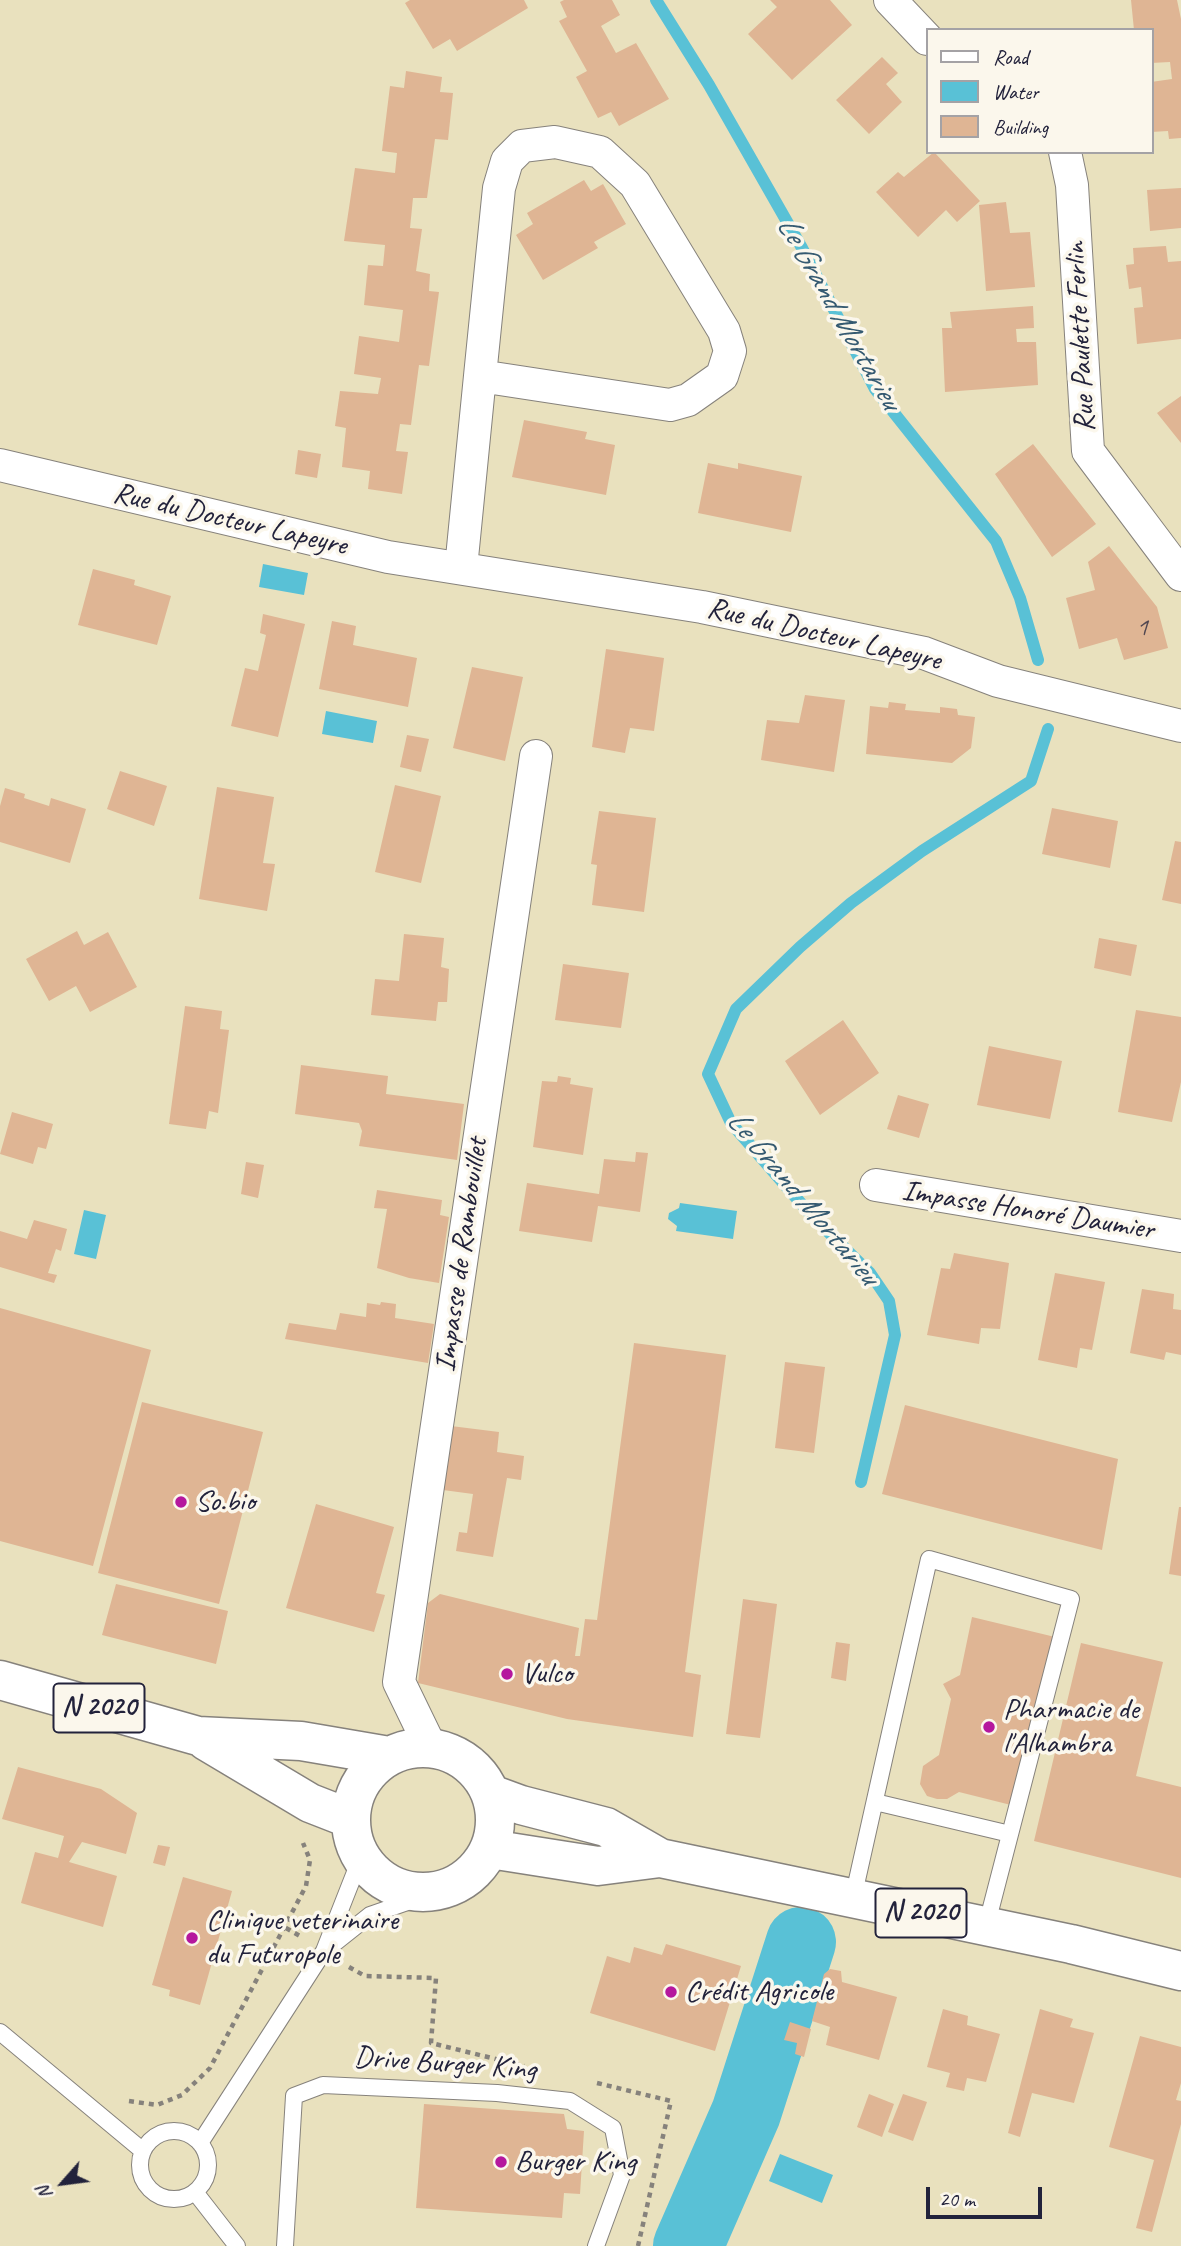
<!DOCTYPE html>
<html>
<head>
<meta charset="utf-8">
<style>
	body { margin:0 }
	#map { position:relative; width:1181px; height:2246px; overflow:hidden; background:#e9e1be; font-family:Caveat,sans-serif }
	canvas { display:block }
	.legend { position:absolute; left:926px; top:28px; width:228px; height:126px; box-sizing:border-box; background:#fbf7ec; border:2px solid #a4a2a5; margin:0; padding:9px 12px; list-style:none; font-size:21px; color:#22223b }
	.legend li { display:flex; align-items:center; gap:14px; height:35px }
	.legend b { width:35px; border:2px solid #a4a2a5 }
	.north { position:absolute; left:28px; top:2148px; width:70px; height:70px; -webkit-text-stroke:5px #fbf7ec; paint-order:stroke; rotate:242deg; font-size:19px; font-weight:700; line-height:28px; text-align:center; color:#22223b }
	.north::after { content:''; display:block; margin:auto; width:24px; height:32px; background:#22223b; clip-path:polygon(50% 0,100% 100%,50% 72%,0 100%) }
	.scale { position:absolute; left:926px; top:2187px; width:116px; height:32px; box-sizing:border-box; border:4px solid #22223b; border-top:0; padding-left:9px; font-size:21px; line-height:24px; white-space:nowrap; color:#22223b; -webkit-text-stroke:5px #fbf7ec; paint-order:stroke }
</style>
</head>
<body>
<div id="map">
<canvas width="1181" height="2246"></canvas>
<ul class="legend">
<li><b style="height:9px;background:#fff"></b>Road</li>
<li><b style="height:19px;background:#59c1d6"></b>Water</li>
<li><b style="height:19px;background:#dfb594"></b>Building</li>
</ul>
<div class="north">N</div>
<div class="scale">20 m</div>
</div>
<script>
const c = document.querySelector('canvas').getContext('2d');
c.lineJoin = 'round';
function fill(path, color) {
  c.fillStyle = color;
  c.fill(path, 'evenodd');
}
function shape(rows) {
  const path = new Path2D();
  for (const r of rows) {
    if (r.length === 3) {
      path.moveTo(r[0] + r[2], r[1]);
      path.arc(r[0], r[1], r[2], 0, 2 * Math.PI);
      continue;
    }
    path.moveTo(r[0], r[1]);
    for (let i = 2; i < r.length; i += 2) path.lineTo(r[i], r[i + 1]);
  }
  return path;
}
function stroke(path, color, width, dash) {
  c.strokeStyle = color;
  c.lineWidth = width;
  c.lineCap = dash ? 'butt' : 'round';
  c.setLineDash(dash || []);
  c.stroke(path);
}
function label(font, color, halo, rows, align = 'center') {
  c.font = font + ' Caveat,sans-serif';
  c.lineWidth = 7;
  c.setLineDash([]);
  c.textBaseline = 'middle';
  c.strokeStyle = halo;
  c.fillStyle = color;
  for (const [text, x, y, turn = 0] of rows) {
    c.save();
    c.translate(x, y);
    c.rotate((+turn || 0) * Math.PI / 180);
    c.textAlign = isNaN(turn) ? turn : align;
    if (halo) c.strokeText(text, 0, 0);
    c.fillText(text, 0, 0);
    c.restore();
  }
}
const water = shape([
	[263,564,308,573,304,595,259,587],
	[326,711,377,721,373,743,322,734],
	[680,1203,737,1211,733,1239,676,1231,677,1226,668,1219,669,1213,679,1208],
	[84,1210,106,1215,96,1259,74,1254],
	[780,2154,833,2175,822,2203,769,2181]
]);
const stream = shape([
	[656,0,709,85,802,248,875,389,996,541,1020,598,1038,660],
	[861,1482,895,1335,889,1301,870,1273,812,1216,731,1123,708,1074,736,1009,800,947,851,903,922,851,1031,781,1048,729]
]);
const river = shape([
	[688,2246,746,2113,801,1942]
]);
const building = shape([
	[410,0,524,0,528,8,457,51,450,39,433,49,405,3],
	[564,0,612,0,620,15,601,26,616,53,636,43,669,99,619,126,611,112,598,118,576,77,587,71,559,21,567,17,560,2],
	[770,0,830,0,852,25,792,80,748,34,777,7],
	[1131,0,1177,0,1181,19,1181,138,1169,139,1168,131,1151,132,1151,82,1172,79,1170,62,1151,63,1151,30,1134,30],
	[882,57,898,73,886,84,902,102,869,134,836,100],
	[406,71,442,77,440,92,453,93,448,140,435,139,427,198,413,198,410,228,422,229,416,271,430,274,429,291,439,292,429,366,419,365,411,425,400,424,396,451,408,452,402,494,368,489,370,471,342,467,346,428,335,426,340,391,378,394,381,378,354,374,359,336,399,342,403,310,364,305,368,265,383,266,385,245,344,241,355,168,395,173,397,153,382,151,390,86,404,88],
	[934,152,980,201,957,222,946,210,918,237,876,192,898,172,904,177],
	[584,180,591,191,603,184,626,224,594,242,598,248,543,280,516,235,533,224,527,213],
	[1181,188,1181,228,1150,231,1147,190],
	[1006,202,1010,233,1030,232,1035,287,986,291,979,205],
	[1166,246,1168,262,1181,261,1181,339,1137,344,1134,308,1143,307,1141,287,1129,289,1126,265,1134,264,1133,248],
	[1033,306,1034,328,1016,329,1017,342,1036,342,1038,385,945,392,942,328,952,328,950,312],
	[1181,396,1181,443,1157,413],
	[524,420,587,432,585,439,615,445,606,495,512,477],
	[1033,444,1096,524,1052,557,995,474],
	[298,450,321,454,317,478,295,474],
	[708,463,738,469,738,463,802,476,791,532,698,513],
	[1109,546,1157,607,1168,648,1124,660,1117,638,1079,649,1066,598,1095,590,1088,562],
	[93,569,135,580,134,585,171,596,157,645,78,625],
	[263,614,305,624,278,737,231,726,245,668,258,671,266,635,260,633],
	[332,621,356,626,353,645,417,658,408,707,319,689],
	[606,649,664,658,654,731,630,728,625,753,592,747],
	[472,667,523,677,505,761,453,748],
	[805,695,845,700,834,772,761,760,767,720,799,723],
	[889,702,906,704,905,710,940,713,940,707,957,709,958,715,975,717,971,748,952,763,866,754,870,706,888,708],
	[407,735,429,739,421,772,400,767],
	[120,771,167,786,154,826,107,809],
	[395,785,441,796,421,883,375,872],
	[217,787,274,797,263,863,275,864,267,911,199,899],
	[5,788,25,794,24,798,49,806,51,798,86,809,70,863,0,842,0,806],
	[1052,808,1118,821,1110,868,1042,854],
	[599,811,656,818,644,912,592,905,597,865,591,864],
	[1175,841,1181,842,1181,904,1162,900],
	[77,931,84,945,108,932,137,987,90,1012,76,986,49,1001,26,959],
	[404,934,444,938,441,967,449,969,447,1002,438,1002,436,1021,371,1015,375,979,399,981],
	[1099,938,1137,945,1131,976,1094,968],
	[563,964,629,973,621,1028,555,1020],
	[185,1006,222,1011,220,1029,229,1030,218,1113,209,1111,206,1129,169,1124],
	[1136,1010,1181,1017,1181,1082,1172,1122,1118,1112],
	[843,1020,879,1073,820,1115,785,1061],
	[989,1046,1062,1061,1050,1119,977,1105],
	[301,1065,388,1076,386,1094,464,1104,457,1160,359,1146,362,1131,359,1123,295,1114],
	[558,1076,571,1078,570,1084,593,1088,583,1155,533,1147,542,1081,557,1082],
	[898,1095,929,1104,919,1138,887,1129],
	[12,1112,53,1124,46,1149,38,1147,33,1164,0,1154],
	[636,1152,648,1153,640,1212,598,1206,592,1242,519,1231,527,1183,599,1194,604,1159,635,1162],
	[246,1162,264,1165,258,1198,241,1194],
	[377,1190,442,1200,440,1215,449,1217,439,1283,409,1278,377,1268,387,1209,374,1208],
	[34,1220,67,1229,61,1251,56,1249,48,1273,57,1275,54,1283,0,1267,0,1231,27,1239],
	[954,1253,1009,1263,1000,1329,981,1328,979,1344,927,1335,941,1268,950,1269],
	[1055,1273,1105,1282,1092,1350,1080,1348,1077,1368,1038,1360],
	[1142,1289,1174,1294,1173,1309,1181,1310,1181,1355,1166,1352,1164,1360,1130,1353],
	[381,1302,396,1304,395,1318,434,1324,428,1363,285,1339,289,1323,336,1330,340,1313,366,1317,367,1303,380,1305],
	[0,1308,151,1350,93,1566,0,1541],
	[634,1343,726,1355,685,1672,701,1675,693,1737,567,1719,418,1683,428,1603,440,1594,579,1628,575,1656,580,1656,585,1619,597,1620],
	[785,1362,825,1367,814,1453,775,1448],
	[142,1402,263,1432,219,1604,98,1573],
	[905,1405,1118,1459,1102,1550,882,1494],
	[451,1426,499,1432,497,1452,524,1456,521,1480,507,1478,493,1557,456,1551,459,1532,467,1533,473,1494,443,1490],
	[316,1504,394,1527,376,1593,385,1595,374,1632,286,1608],
	[1179,1507,1181,1507,1181,1576,1169,1574],
	[116,1584,228,1611,216,1664,102,1635],
	[743,1599,777,1604,760,1738,726,1734],
	[972,1617,1055,1637,1015,1806,959,1792,947,1799,937,1799,927,1796,920,1784,923,1766,939,1755,951,1699,943,1684,960,1675],
	[836,1642,850,1644,846,1681,831,1678],
	[1081,1643,1163,1662,1136,1776,1181,1787,1181,1878,1034,1841],
	[18,1767,101,1789,137,1813,126,1854,82,1842,69,1862,117,1876,103,1927,21,1903,35,1852,58,1858,64,1836,2,1819],
	[158,1845,170,1847,165,1866,153,1863],
	[183,1877,232,1891,200,2005,169,1996,170,1990,152,1985],
	[666,1944,741,1966,715,2051,590,2013,607,1956,630,1963,634,1947,662,1955],
	[830,1969,841,1971,842,1982,897,1997,879,2060,826,2045,830,2027,812,2021,824,1974],
	[943,2009,968,2016,967,2025,1000,2034,986,2082,967,2078,964,2091,946,2087,950,2073,927,2067],
	[1040,2009,1073,2019,1070,2027,1094,2033,1074,2103,1032,2093,1020,2137,1008,2133],
	[790,2022,811,2029,804,2057,795,2054,797,2043,784,2040],
	[1140,2036,1181,2047,1181,2083,1176,2100,1181,2101,1181,2124,1152,2232,1136,2228,1154,2160,1109,2147],
	[869,2094,894,2104,882,2137,857,2127],
	[903,2094,927,2102,913,2141,888,2132],
	[424,2104,564,2114,567,2129,584,2131,580,2194,564,2193,562,2218,416,2208]
]);
const path = shape([
	[286,1928,300,1936],
	[349,1967,365,1976,436,1978,431,2043,524,2066],
	[597,2083,671,2101,638,2246],
	[129,2101,157,2105,182,2095,210,2068,306,1886,310,1860,303,1843]
]);
const lane = shape([
	[875,1802,1010,1834],
	[853,1898,929,1559,1071,1599,986,1927],
	[326,1950,370,1915,439,1891],
	[0,2032,143,2151],
	[174,2165,34],
	[200,2143,324,1951,361,1857],
	[195,2192,237,2246],
	[285,2246,294,2096,323,2085,497,2093,570,2101,613,2128,622,2175,596,2246]
]);
const street = shape([
	[890,0,927,39],
	[1065,152,1072,185,1088,451,1181,575],
	[0,465,388,557,702,607,924,653,998,681,1181,726],
	[461,568,480,376,499,188,507,161,522,146,555,142,600,152,635,184,724,331,730,351,722,376,688,400,670,405,480,376],
	[876,1185,1181,1236],
	[431,1748,399,1682,536,756]
]);
const primary = shape([
	[0,1680,198,1736,301,1741,389,1756],
	[206,1741,310,1803,351,1819],
	[423,1820,72],
	[491,1794,521,1805,606,1827,660,1858,1071,1944,1181,1971],
	[490,1849,598,1866,660,1858]
]);
const markers = [
	[181,1502,7,"#b5179e"],
	[507,1674,7,"#b5179e"],
	[989,1727,7,"#b5179e"],
	[192,1938,7,"#b5179e"],
	[671,1992,7,"#b5179e"],
	[501,2162,7,"#b5179e"]
];
const numberNames = [
	["1",1142,628]
];
const shields = [
	[99,1708,91],
	[921,1913,91]
];
const shieldNames = [
	["N 2020",99,1708],
	["N 2020",921,1913]
];
const streetNames = [
	["Rue Paulette Ferlin",1081,337,-93],
	["Rue du Docteur Lapeyre",230,520,13],
	["Rue du Docteur Lapeyre",824,635,13],
	["Impasse Honoré Daumier",1028,1211,9],
	["Impasse de Rambouillet",462,1255,-82],
	["Drive Burger King",445,2064,4]
];
const poiNames = [
	["So.bio",195,1502],
	["Vulco",521,1674],
	["Pharmacie de",1003,1710],
	["l'Alhambra",1003,1744],
	["Clinique veterinaire",206,1921],
	["du Futuropole",206,1955],
	["Crédit Agricole",685,1992],
	["Burger King",515,2162]
];
const waterNames = [
	["Le Grand Mortarieu",838,313,60],
	["Le Grand Mortarieu",802,1198,50]
];
fill(water, '#59c1d6');
stroke(stream, '#59c1d6', 12);
stroke(river, '#59c1d6', 70);
fill(building, '#dfb594');
stroke(lane, '#86827c', 18);
stroke(street, '#86827c', 34);
stroke(primary, '#86827c', 41);
stroke(path, '#86827c', 4.5, [5, 5]);
stroke(lane, '#fff', 16);
stroke(street, '#fff', 32);
stroke(primary, '#fff', 38);
for (const [x, y, r, color] of markers) {
  const dot = new Path2D();
  dot.arc(x, y, r, 0, 2 * Math.PI);
  c.fillStyle = color;
  c.fill(dot);
  stroke(dot, '#fbf7ec', 2.5);
}
label('26px', '#514751', null, numberNames);
for (const [x, y, w] of shields) {
  const box = new Path2D();
  box.roundRect(x - w / 2, y - 24.5, w, 49, 5);
  c.fillStyle = '#fbf7ec';
  c.fill(box);
  stroke(box, '#22223b', 2);
}
label('bold 28px', '#22223b', null, shieldNames);
label('30px', '#22223b', '#fbf7ec', streetNames);
label('30px', '#22223b', '#fbf7ec', poiNames, 'left');
label('italic 32px', '#355a71', '#fbf7ec', waterNames);
</script>
</body>
</html>
